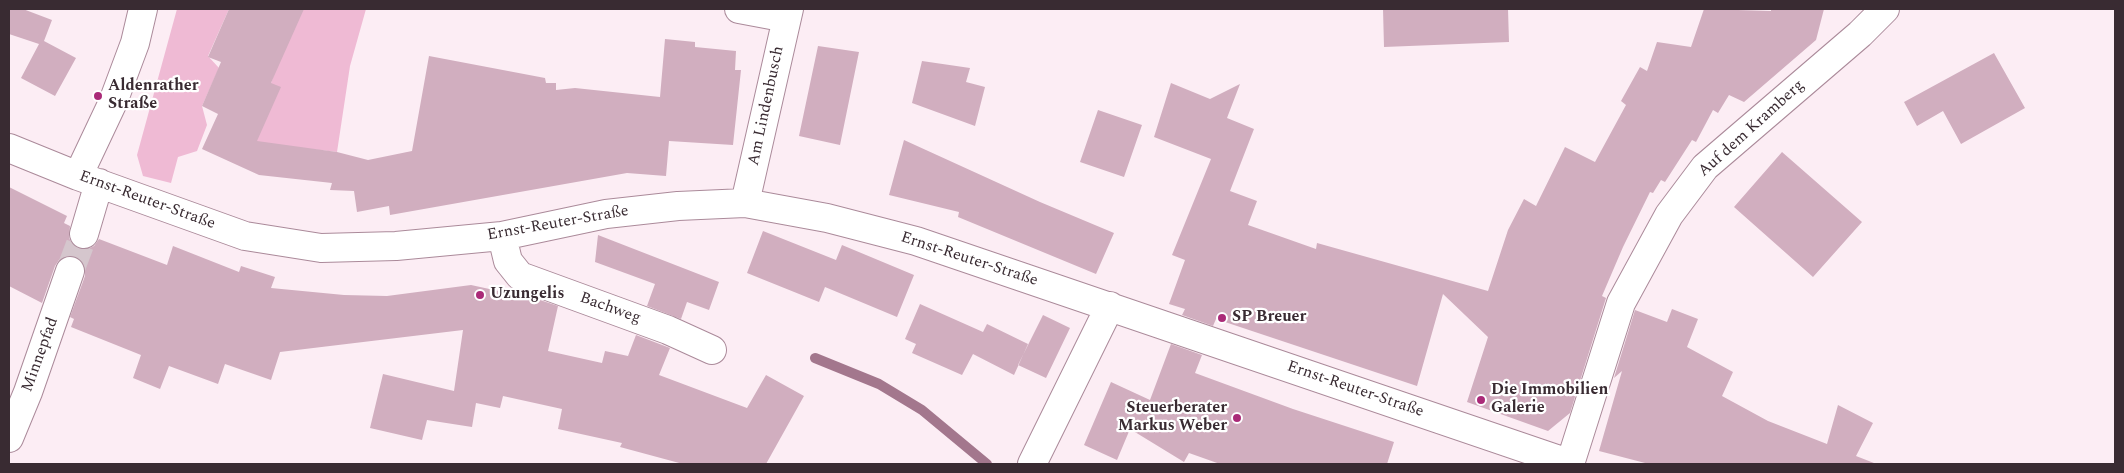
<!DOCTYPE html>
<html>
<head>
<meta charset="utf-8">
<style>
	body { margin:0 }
	#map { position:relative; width:2124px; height:473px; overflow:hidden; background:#fcedf4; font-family:Spectral,serif }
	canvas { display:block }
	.frame { position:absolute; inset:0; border:10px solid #392b32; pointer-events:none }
</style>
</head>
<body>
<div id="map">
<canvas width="2124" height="473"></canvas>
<div class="frame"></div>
</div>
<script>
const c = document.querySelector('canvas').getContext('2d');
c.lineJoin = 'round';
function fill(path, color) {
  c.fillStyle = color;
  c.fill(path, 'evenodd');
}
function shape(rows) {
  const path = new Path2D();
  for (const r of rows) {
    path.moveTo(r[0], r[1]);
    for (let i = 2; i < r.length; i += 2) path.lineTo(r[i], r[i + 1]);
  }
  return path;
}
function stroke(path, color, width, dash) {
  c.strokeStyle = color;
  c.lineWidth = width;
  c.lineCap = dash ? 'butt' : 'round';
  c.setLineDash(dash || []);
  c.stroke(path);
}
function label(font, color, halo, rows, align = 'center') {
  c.font = font + ' Spectral,serif';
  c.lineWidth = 4.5;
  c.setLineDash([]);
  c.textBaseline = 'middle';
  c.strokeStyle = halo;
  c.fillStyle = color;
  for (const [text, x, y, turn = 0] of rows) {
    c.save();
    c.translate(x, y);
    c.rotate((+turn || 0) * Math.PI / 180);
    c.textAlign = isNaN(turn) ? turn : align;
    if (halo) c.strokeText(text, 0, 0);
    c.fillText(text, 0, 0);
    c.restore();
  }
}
const green = shape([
	[177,9,229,9,208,56,219,68,202,106,207,125,197,151,178,157,171,183,143,176,137,155],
	[296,9,366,9,350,66,337,152,256,143,271,83]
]);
const stream = shape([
	[815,358,879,384,922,410,987,464]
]);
const building = shape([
	[9,9,23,9,52,20,44,41,76,58,55,96,21,78,39,44,9,34],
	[229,9,304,9,271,83,281,87,257,141,337,152,368,160,412,151,429,56,545,78,546,83,556,83,556,90,575,88,660,97,665,39,695,42,695,47,736,51,735,70,741,70,733,145,669,141,666,176,627,173,390,215,389,206,357,212,354,191,330,190,332,183,259,175,202,149,218,114,202,106,221,62,208,57],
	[1383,9,1508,9,1509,42,1384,47],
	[1704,9,1771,11,1771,9,1824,9,1816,40,1744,102,1729,95,1718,113,1713,110,1696,142,1692,140,1665,182,1661,180,1653,193,1650,192,1623,247,1602,296,1606,298,1570,413,1548,431,1467,402,1488,337,1443,294,1417,386,1216,319,1213,326,1182,315,1185,309,1169,304,1185,260,1172,255,1211,159,1154,137,1171,83,1210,99,1240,84,1227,118,1254,129,1230,191,1257,201,1248,225,1316,249,1317,243,1488,291,1508,230,1524,199,1536,206,1565,147,1595,162,1626,105,1621,101,1640,67,1647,71,1657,42,1691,47],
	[818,46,859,52,840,145,799,136],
	[1994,53,2025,108,1961,144,1943,111,1917,126,1904,102],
	[922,61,970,68,966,82,985,87,975,126,912,103],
	[1098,110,1142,125,1124,177,1080,162],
	[904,140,1040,202,1114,233,1096,274,958,217,959,212,889,195],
	[1782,152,1862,222,1813,277,1734,207],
	[9,187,67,216,64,223,70,226,69,238,73,245,80,249,88,249,94,246,99,239,167,265,173,246,239,272,241,266,275,277,271,288,344,295,387,296,471,285,540,300,558,306,548,351,602,363,605,351,628,356,636,335,670,348,659,375,747,408,766,375,804,396,766,464,683,464,620,447,622,443,558,429,562,409,503,396,500,408,476,403,472,427,427,420,422,440,370,428,383,374,454,391,463,330,280,352,271,380,225,364,218,384,169,366,160,389,133,378,141,355,71,327,74,319,70,317,85,276,85,268,81,260,75,256,68,256,59,260,55,266,42,303,9,286],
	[763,231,836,260,842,245,914,275,897,317,825,287,819,302,747,273],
	[598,235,719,282,709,310,687,302,681,319,647,306,655,284,595,262],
	[920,304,983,332,987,324,1028,344,1014,375,973,354,962,375,912,353,916,344,905,339],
	[1672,309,1698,319,1687,347,1733,372,1722,396,1768,421,1827,444,1838,405,1873,423,1856,456,1874,463,1874,464,1649,464,1599,451,1622,371,1614,378,1635,310,1667,322],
	[1043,315,1070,328,1046,378,1018,365],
	[1171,344,1202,355,1195,373,1293,409,1394,442,1387,464,1220,464,1189,453,1184,462,1130,429,1117,460,1084,445,1111,382,1150,400]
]);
const minorTunnel = shape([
	[70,271,84,234]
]);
const minor = shape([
	[739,9,787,18],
	[9,148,78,176,245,236,321,248,396,246,502,236,606,214,678,206,745,203,827,218,916,241,1571,464],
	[78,176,113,102,135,43,143,9],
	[745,203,789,9],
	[84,234,99,183],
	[502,236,508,261,520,276,668,330,712,350],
	[9,438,28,392,70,271],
	[1032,464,1110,306],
	[1570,464,1621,303,1669,215,1705,167,1860,34,1885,9]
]);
const markers = [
	[98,96,5,"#aa2a78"],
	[480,295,5,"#aa2a78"],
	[1222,318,5,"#aa2a78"],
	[1481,400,5,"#aa2a78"],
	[1237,418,5,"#aa2a78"]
];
const poiNames = [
	["Aldenrather",108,87],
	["Straße",108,105],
	["Uzungelis",490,295],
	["SP Breuer",1232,318],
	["Die Immobilien",1491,391],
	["Galerie",1491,409],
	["Steuerberater",1227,409,"right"],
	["Markus Weber",1227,427,"right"]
];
const streetNames = [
	["Am Lindenbusch",767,106,-78],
	["Auf dem Kramberg",1752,129,-42],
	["Ernst-Reuter-Straße",147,201,20],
	["Ernst-Reuter-Straße",558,224,-10],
	["Ernst-Reuter-Straße",969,260,18],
	["Bachweg",610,309,20],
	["Minnepfad",41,355,-70],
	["Ernst-Reuter-Straße",1355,390,19]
];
fill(green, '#efbad4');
stroke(stream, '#a3778d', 10);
fill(building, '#d1aebf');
stroke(minorTunnel, '#d5c6cd', 28, [28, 14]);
stroke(minor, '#ab8a9a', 30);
stroke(minor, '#fff', 28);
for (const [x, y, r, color] of markers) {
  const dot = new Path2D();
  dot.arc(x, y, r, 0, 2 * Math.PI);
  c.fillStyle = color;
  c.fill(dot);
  stroke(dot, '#fff', 2);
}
label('bold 16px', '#392b32', '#fff', poiNames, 'left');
label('16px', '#392b32', '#fff', streetNames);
</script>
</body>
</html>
